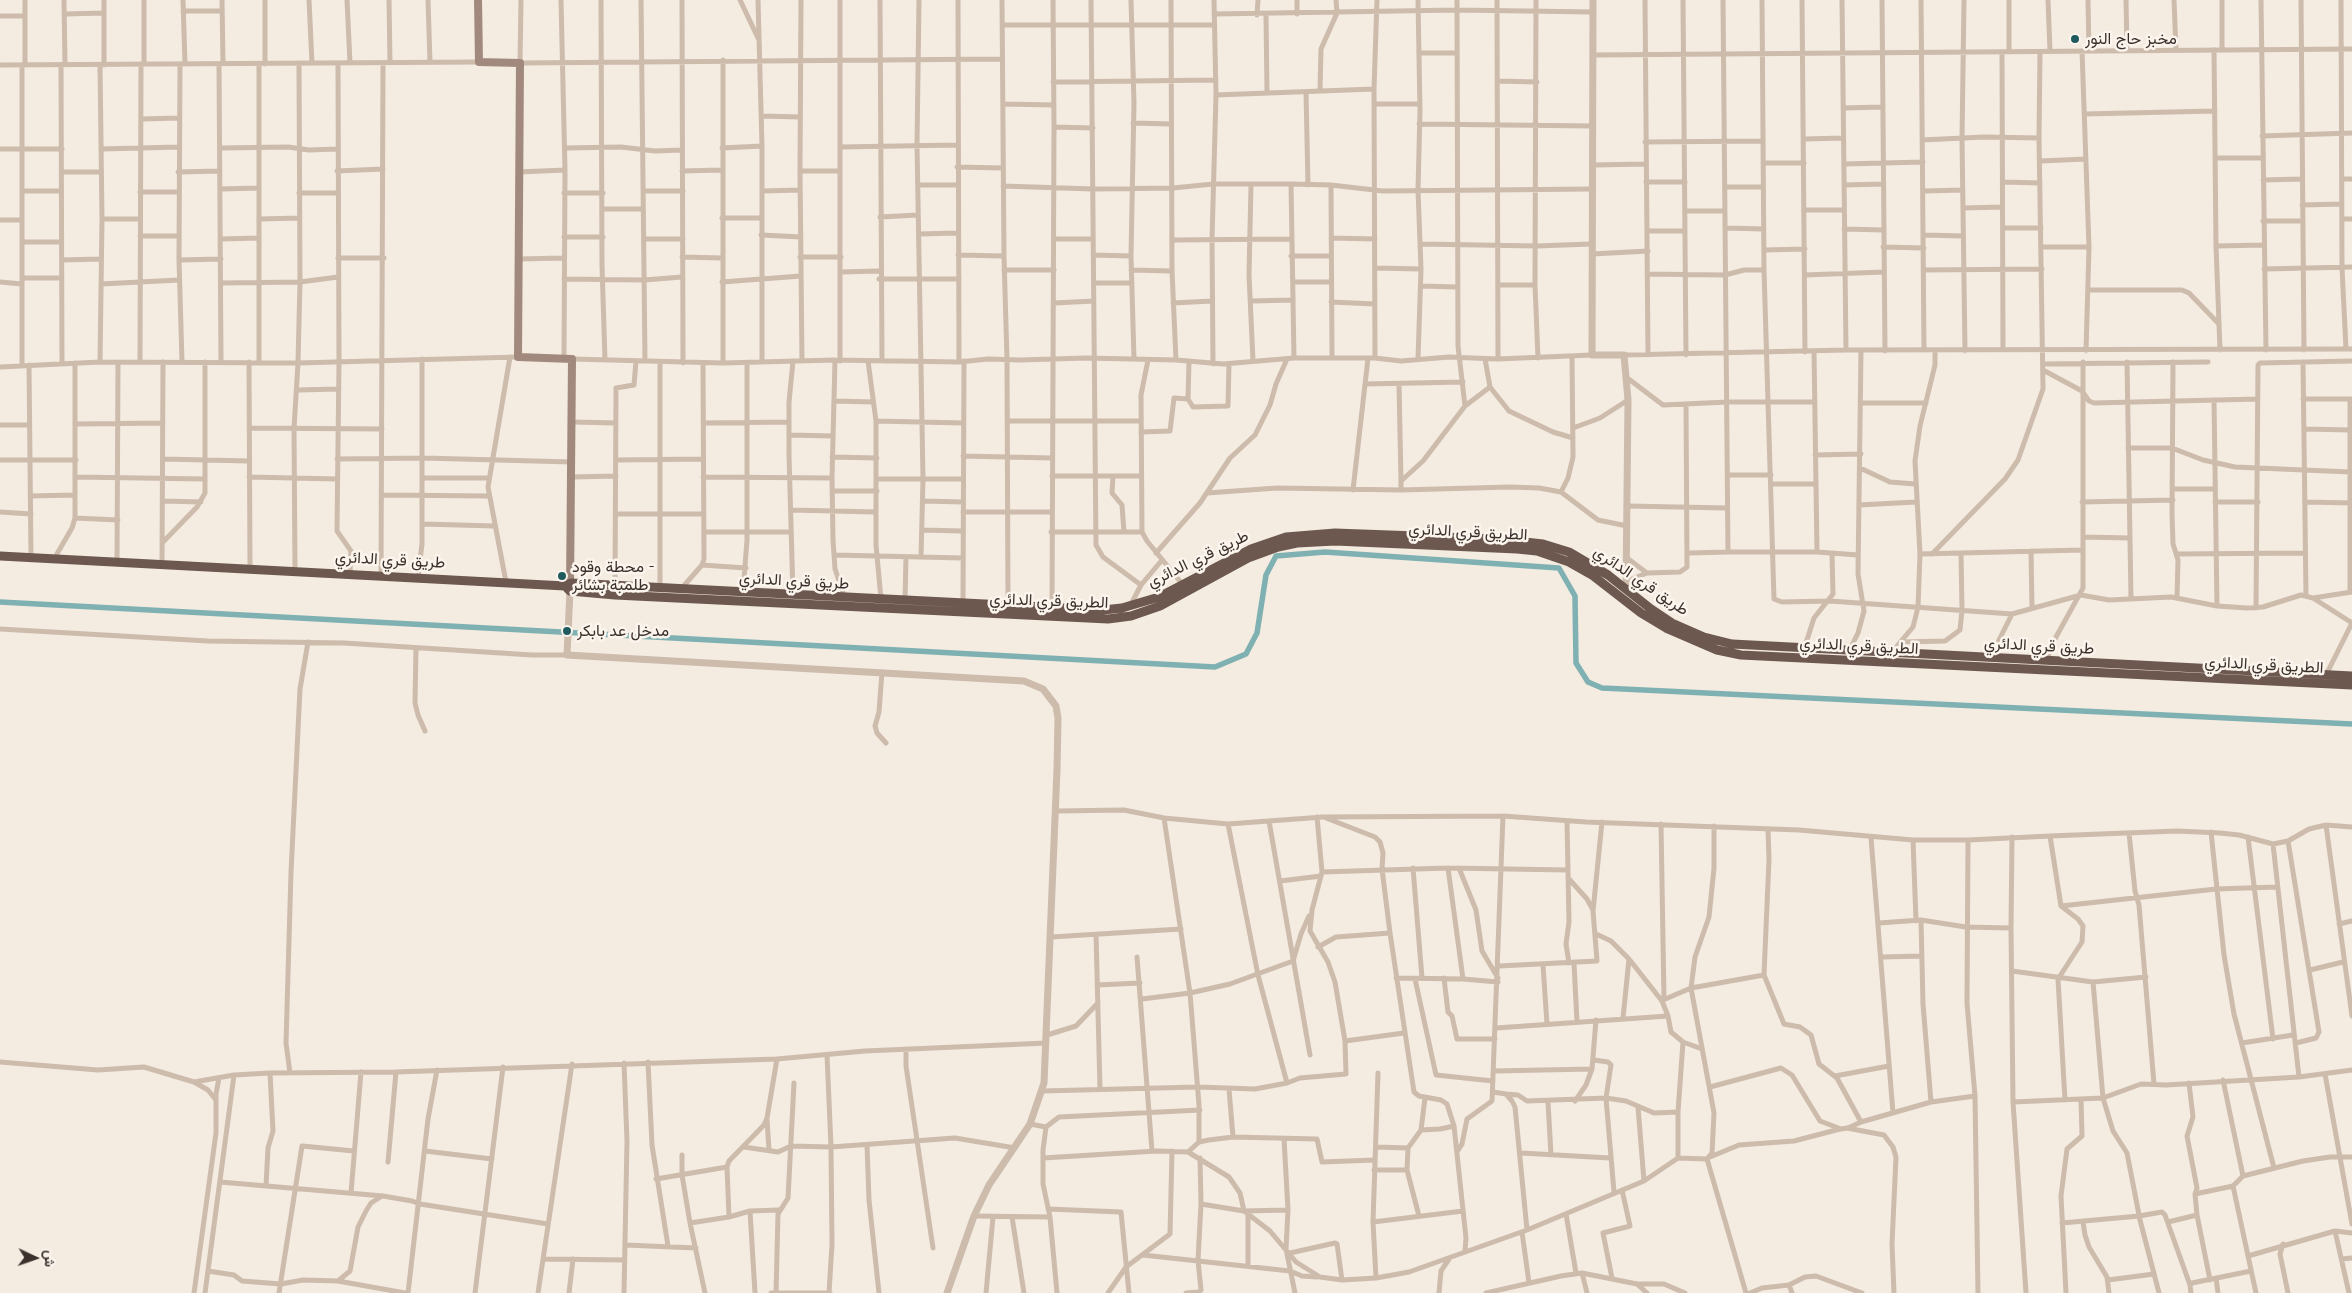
<!DOCTYPE html>
<html>
<head>
<meta charset="utf-8">
<style>
	body { margin:0 }
	#map { position:relative; width:2352px; height:1293px; overflow:hidden; background:#f4ebe1; font-family:Quicksand,Vazirmatn,sans-serif }
	canvas { display:block }
	.north { position:absolute; left:10px; top:1233px; width:50px; height:50px; -webkit-text-stroke:4px #fbf5ee; paint-order:stroke; rotate:93deg; font-size:14px; font-weight:700; line-height:20px; text-align:center; color:#3b302b }
	.north::after { content:''; display:block; margin:auto; width:18px; height:22px; background:#3b302b; clip-path:polygon(50% 0,100% 100%,50% 72%,0 100%) }
</style>
</head>
<body>
<div id="map">
<canvas width="2352" height="1293"></canvas>
<div class="north">ش</div>
</div>
<script>
const c = document.querySelector('canvas').getContext('2d');
c.lineJoin = 'round';
function shape(rows) {
  const path = new Path2D();
  for (const r of rows) {
    path.moveTo(r[0], r[1]);
    for (let i = 2; i < r.length; i += 2) path.lineTo(r[i], r[i + 1]);
  }
  return path;
}
function stroke(path, color, width, dash) {
  c.strokeStyle = color;
  c.lineWidth = width;
  c.lineCap = dash ? 'butt' : 'round';
  c.setLineDash(dash || []);
  c.stroke(path);
}
function label(font, color, halo, rows, align = 'center') {
  c.font = font + ' Quicksand,Vazirmatn,sans-serif';
  c.lineWidth = 5;
  c.setLineDash([]);
  c.textBaseline = 'middle';
  c.strokeStyle = halo;
  c.fillStyle = color;
  for (const [text, x, y, turn = 0] of rows) {
    c.save();
    c.translate(x, y);
    c.rotate((+turn || 0) * Math.PI / 180);
    c.textAlign = isNaN(turn) ? turn : align;
    if (halo) c.strokeText(text, 0, 0);
    c.fillText(text, 0, 0);
    c.restore();
  }
}
const canal = shape([
	[0,602,1215,667,1246,654,1257,633,1266,575,1276,556,1325,552,1559,568,1575,596,1576,663,1588,682,1602,688,2352,724]
]);
const minor = shape([
	[25,0,25,65],
	[64,0,65,65],
	[104,0,104,65],
	[144,0,144,64],
	[183,0,185,64],
	[222,0,223,63],
	[309,0,312,63],
	[347,0,350,63],
	[389,0,390,63],
	[428,0,430,62],
	[521,0,520,63,1002,59],
	[561,0,565,170,564,359],
	[601,0,602,265,605,360],
	[641,0,645,361],
	[682,0,683,363],
	[740,0,758,38],
	[758,0,762,146,762,362],
	[801,0,800,171,802,361],
	[880,0,882,361],
	[919,0,917,145,923,479,921,557],
	[958,0,959,362],
	[1002,0,1004,256,1007,360,1008,607],
	[1091,0,1096,545,1103,557,1141,585],
	[1131,0,1134,103,1131,256,1134,359],
	[1171,0,1172,271,1176,360],
	[1418,0,1420,111,1418,190,1421,269,1418,359],
	[1457,0,1458,346,1465,406],
	[1497,0,1498,359],
	[1536,0,1535,285,1538,358],
	[1645,0,1648,355],
	[1683,0,1686,355],
	[1723,0,1728,552,1817,552,1858,555],
	[1762,0,1764,270,1774,599,1782,602,1830,601,2012,614,2081,595,2109,600,2171,597,2217,606,2247,608,2263,607,2301,595,2313,598,2352,623],
	[1802,0,1805,352],
	[1842,0,1846,350],
	[1882,0,1885,351],
	[1921,0,1924,350],
	[1964,0,1962,139,1965,351],
	[2009,0,2009,52],
	[2048,0,2050,51],
	[2088,0,2089,51],
	[2126,0,2127,50],
	[2174,0,2176,50],
	[2222,0,2222,50],
	[2261,0,2266,350],
	[2301,0,2304,350],
	[2341,0,2342,268,2346,349],
	[183,11,222,11],
	[65,14,104,13],
	[1214,14,1457,10,1593,12],
	[1297,14,1297,0],
	[1257,15,1258,0],
	[1266,15,1267,93],
	[0,16,25,16],
	[1002,25,1214,25],
	[2214,50,2216,246,2220,350],
	[2082,51,2089,247,2086,351],
	[2002,52,2003,350],
	[1419,53,1457,53],
	[1594,55,2352,49],
	[723,60,723,363],
	[338,63,339,361,337,531,351,551,350,573],
	[180,64,179,260,182,362],
	[219,64,221,362],
	[265,64,265,0],
	[0,65,479,62],
	[22,65,22,366],
	[61,65,62,363],
	[100,65,102,219,100,362],
	[1497,81,1537,82],
	[1053,82,1216,80],
	[1320,91,1321,49,1337,13,1336,0],
	[1306,92,1308,185],
	[1216,95,1374,89],
	[1003,104,1054,105],
	[1374,104,1420,104],
	[1843,108,1882,107],
	[2084,114,2215,111],
	[761,116,800,117],
	[141,119,179,118],
	[1133,123,1171,124],
	[1419,124,1593,126],
	[1054,127,1093,128],
	[2262,136,2352,133],
	[1804,139,1843,138],
	[1922,140,1984,137,2039,138],
	[1645,142,1763,141],
	[840,147,957,145],
	[220,148,288,147,309,150,337,149],
	[565,148,621,147,655,151,682,150],
	[722,148,762,146],
	[0,149,62,149],
	[101,149,179,147],
	[2216,158,2263,158],
	[2040,161,2086,159],
	[1763,163,1804,163],
	[1844,164,1923,162],
	[1593,165,1646,164],
	[957,167,1003,168],
	[337,171,383,169],
	[682,171,721,170],
	[800,171,840,171],
	[62,172,101,172],
	[178,172,220,171],
	[518,172,565,170],
	[2342,179,2352,179],
	[2263,180,2302,179],
	[1646,182,1685,182],
	[2003,182,2040,183],
	[1291,184,1294,358],
	[919,185,957,185],
	[1251,185,1249,275,1253,361],
	[1331,185,1332,358],
	[1844,185,1883,184],
	[1003,186,1093,189,1173,188,1213,184,1291,184,1331,185,1383,191,1593,189],
	[1725,187,1763,187],
	[220,189,259,188],
	[22,191,61,191],
	[644,191,683,191],
	[762,191,800,190],
	[1924,191,1963,190],
	[140,192,179,192],
	[299,193,337,193],
	[564,193,603,193],
	[2302,205,2342,204],
	[1963,208,2002,207],
	[603,209,643,209],
	[1805,210,1843,210],
	[1685,211,1725,211],
	[880,217,918,215],
	[722,218,761,218],
	[102,219,140,219],
	[259,219,300,218],
	[2343,219,2352,219],
	[0,220,22,220],
	[2263,221,2302,221],
	[1726,228,1764,229],
	[2003,228,2041,228],
	[1844,229,1883,230],
	[1647,231,1684,231],
	[919,234,957,233],
	[761,235,801,237],
	[1924,235,1963,236],
	[140,236,179,236],
	[564,237,603,237],
	[1331,238,1375,239],
	[220,239,259,238],
	[644,239,683,239],
	[1054,239,1093,239],
	[1173,240,1290,239],
	[22,242,61,242],
	[1420,244,1537,246,1591,244],
	[2216,246,2264,245],
	[1883,247,1924,248],
	[2042,247,2089,247],
	[1764,250,1805,249],
	[1592,254,1648,251],
	[958,255,1004,256],
	[1093,255,1131,256],
	[1291,256,1331,256],
	[682,257,722,258],
	[800,257,841,257],
	[338,258,384,258],
	[518,259,564,258],
	[62,260,101,259],
	[179,260,221,259],
	[1375,268,1421,269],
	[2264,269,2352,267],
	[1004,270,1054,270],
	[1131,270,1172,271],
	[1924,270,2042,269],
	[841,272,879,271],
	[1647,274,1725,275,1744,270,1764,270],
	[1805,275,1884,272],
	[22,278,61,278],
	[564,279,644,280,682,277],
	[879,279,959,279],
	[0,282,22,284],
	[722,282,801,276],
	[1293,282,1331,282],
	[221,283,300,282,338,277],
	[1094,283,1132,283],
	[101,284,179,280],
	[1498,285,1535,285],
	[1421,286,1458,287],
	[2089,290,2182,290,2189,293,2219,324],
	[1251,301,1293,300],
	[1331,302,1375,304],
	[1054,303,1094,301],
	[1173,303,1212,301],
	[1814,351,1817,552],
	[1624,355,1846,350,2352,349],
	[1375,358,1374,89,1377,0],
	[572,359,723,363,835,360,959,362,988,359,1020,360,1086,358,1176,360,1223,364,1294,358,1375,358,1401,361,1449,357,1498,359,1592,355],
	[1485,359,1490,387,1509,411,1553,432,1573,438],
	[835,360,832,478,833,540,835,569,845,598],
	[1148,360,1141,395,1142,532,1147,541,1183,585],
	[793,361,789,402,789,455,793,595],
	[840,361,840,0],
	[868,361,876,421,876,545,881,599],
	[1189,361,1188,399,1193,407,1228,406,1229,364],
	[140,362,141,64],
	[249,362,250,568],
	[2127,362,2131,599],
	[2173,362,2172,514,2173,544,2178,560,2177,598],
	[2303,362,2306,595],
	[259,363,259,64],
	[1213,364,1212,239,1216,95,1214,0],
	[2043,364,2208,362],
	[29,365,31,557],
	[0,367,100,362,298,363,518,357],
	[2043,370,2082,391,2089,401,2094,403,2258,399],
	[1626,377,1663,405,1728,402,1815,402],
	[1365,384,1463,382],
	[1399,384,1401,481],
	[297,390,339,389],
	[2303,399,2352,399],
	[2214,400,2217,606],
	[834,401,873,402],
	[1861,403,1926,403],
	[876,421,963,423],
	[1008,421,1141,421],
	[572,422,616,423],
	[703,423,789,422],
	[76,424,163,423],
	[0,425,29,425],
	[249,428,382,429],
	[1573,428,1600,418,1628,400],
	[2304,429,2350,430],
	[1141,432,1170,431,1174,398,1188,399],
	[790,435,833,436],
	[2128,448,2172,448,2203,460,2235,467,2350,472],
	[1815,455,1861,454],
	[963,456,1052,458],
	[832,457,877,458],
	[163,459,249,461],
	[337,459,423,458,572,462],
	[0,460,76,460],
	[616,460,703,459],
	[1860,468,1890,482,1915,484],
	[1728,475,1771,475],
	[1052,476,1141,476],
	[1113,476,1112,493,1122,505,1124,532],
	[76,477,205,479],
	[249,477,337,479],
	[572,477,616,476],
	[703,477,832,478],
	[423,478,488,478],
	[877,479,963,479],
	[1771,484,1815,484],
	[2173,489,2214,489],
	[1353,490,1368,358],
	[1401,490,1401,481,1423,461,1465,406,1490,387],
	[832,491,877,491],
	[1561,492,1568,478,1573,457,1572,356],
	[1207,493,1277,488,1401,490,1510,487,1539,488,1561,492,1598,520,1627,526],
	[382,495,488,496],
	[30,496,75,495],
	[163,501,201,502],
	[923,501,963,502],
	[2082,502,2173,500],
	[2215,502,2258,502],
	[2305,502,2352,503],
	[1859,505,1916,502],
	[1627,506,1727,508],
	[791,510,876,512],
	[0,512,31,514],
	[963,512,1051,512],
	[616,514,703,514],
	[75,518,118,520],
	[423,524,494,526],
	[922,530,962,531],
	[704,532,791,532],
	[1051,532,1142,532],
	[2083,537,2130,538],
	[163,542,197,507,205,493,205,362],
	[2031,551,2032,608],
	[1156,553,1200,503,1230,458,1255,435,1270,405,1276,384,1287,359],
	[1689,553,1728,552],
	[1920,554,2082,550],
	[1932,554,2005,479,2018,460,2043,389,2039,138,2040,52],
	[2176,554,2305,553],
	[834,555,963,558],
	[1627,558,1647,573],
	[54,559,72,528,75,518,75,363],
	[117,562,118,362],
	[162,564,163,362],
	[702,565,746,568],
	[295,570,294,428,298,363,300,282,299,63],
	[381,575,383,63],
	[418,577,422,544,422,359],
	[1627,581,1647,573,1680,572,1687,567,1686,404],
	[506,582,488,487,510,357],
	[615,586,616,388,634,385,636,361],
	[660,588,660,362],
	[681,589,702,565,704,559,703,363],
	[2350,591,2350,399],
	[743,592,747,540,747,363],
	[2313,598,2352,592],
	[905,601,906,557],
	[963,603,964,361],
	[1130,606,1141,585,1162,560],
	[2256,608,2258,365,2260,363,2352,361],
	[1052,609,1054,127,1053,0],
	[0,629,208,641,344,643,532,655,567,655],
	[1901,642,1945,641,1960,630,1962,610,1961,553],
	[416,648,415,703,418,715,425,731],
	[1804,649,1814,618,1833,594,1832,554],
	[1849,651,1858,633,1864,611,1858,574,1861,350],
	[1892,652,1913,627,1918,607,1920,554,1915,461,1920,426,1935,365,1935,350],
	[1990,658,2012,614],
	[2046,661,2056,637,2083,588,2083,362],
	[882,672,879,712,875,726,877,733,886,743],
	[2326,675,2352,623],
	[1056,811,1124,810,1164,818,1228,824,1323,817,1503,816,1586,822,1799,830,1913,840,1968,840,2050,836,2061,906,2078,919,2083,926,2082,942,2058,979,2065,1100],
	[1164,818,1190,993,1199,1105,1199,1142],
	[1326,818,1375,837,1380,842,1383,853,1382,869,1390,933,1414,1092,1419,1096,1441,1100,1447,1104,1454,1126,1466,1238,1465,1251],
	[1269,821,1310,1055],
	[1567,821,1569,922,1566,944,1569,963],
	[1228,824,1258,975,1287,1083],
	[1661,824,1664,999],
	[2326,825,2352,1016],
	[1714,826,1714,868,1709,917,1695,957,1691,988,1714,1113,1712,1153,1707,1159,1746,1293],
	[1768,829,1769,859,1764,975,1784,1024,1800,1027,1811,1035,1819,1064,1837,1078,1861,1122,1848,1128],
	[2211,832,2224,955,2234,1014,2274,1168],
	[2129,833,2135,891,2139,905,2154,1084],
	[2050,836,2177,831,2220,833,2239,835,2273,844,2288,841,2309,829,2326,825,2352,827],
	[2012,837,2011,928,2013,1102,2026,1293],
	[2248,837,2273,1039],
	[1871,838,1893,1113],
	[1913,840,1916,921],
	[1968,840,1967,1003,1975,1096,1978,1293],
	[2288,841,2319,1032,2316,1038,2296,1043],
	[2273,844,2299,1077],
	[1413,868,1422,978],
	[1448,868,1463,979],
	[1459,868,1476,910,1482,951,1498,978],
	[1322,872,1448,868,1568,870],
	[1569,879,1587,899,1593,910],
	[1280,881,1321,876],
	[2061,906,2216,889,2277,887],
	[1921,920,1923,1004,1931,1102],
	[1879,923,1921,920,1966,927,2011,928],
	[2339,924,2352,921],
	[1096,934,1100,1089],
	[1596,934,1611,941,1629,959,1662,1001,1668,1016,1671,1032,1683,1042,1702,1049],
	[1051,937,1181,929],
	[1318,947,1336,937,1390,933],
	[1137,957,1152,1151],
	[1882,957,1922,956],
	[1574,963,1577,1022],
	[1543,965,1547,1024],
	[1499,966,1597,961,1593,911,1602,822],
	[2310,970,2343,962],
	[2012,971,2093,982,2146,977],
	[1396,978,1463,979,1498,982],
	[1444,978,1448,1012,1452,1016,1457,1039,1495,1039],
	[1415,979,1436,1075,1493,1081],
	[2093,982,2103,1098,2113,1131,2127,1153,2140,1220,2159,1293],
	[1097,985,1140,983],
	[1142,999,1190,993,1230,984,1293,961,1301,934,1309,916],
	[1663,1000,1691,988,1764,975],
	[1623,1018,1629,959],
	[1496,1028,1668,1016],
	[1047,1035,1076,1026,1098,1003],
	[1345,1041,1404,1033],
	[2242,1043,2293,1035],
	[906,1049,906,1066,933,1248],
	[827,1055,831,1147,832,1244,829,1293],
	[1594,1060,1608,1062,1611,1065,1606,1098,1614,1192],
	[0,1062,98,1070,144,1067,194,1082,234,1075,270,1073,396,1072,777,1059,865,1051,1047,1043],
	[648,1062,652,1145,668,1246],
	[1494,1071,1592,1069],
	[290,1073,286,1043,291,872,300,689,308,642],
	[2325,1074,2352,1224],
	[1835,1076,1889,1066],
	[2223,1080,2243,1176],
	[194,1082,208,1090,216,1100],
	[2189,1083,2193,1117,2187,1136,2197,1188,2195,1194,2197,1215,2210,1280],
	[1710,1087,1781,1068,1792,1075,1820,1121,1841,1129,1847,1128,1884,1135,1893,1147,1896,1157,1892,1244,1894,1293],
	[1229,1089,1233,1137],
	[1042,1091,1198,1087,1255,1089,1287,1083,1300,1078,1346,1074,1345,1041,1335,982,1328,962,1310,931,1312,910,1322,872,1317,817],
	[1493,1092,1506,1094,1512,1101,1515,1107,1527,1230],
	[1506,1094,1518,1095,1527,1101,1606,1098,1626,1101,1654,1113,1678,1112],
	[1575,1101,1586,1085,1592,1069,1596,1020],
	[1548,1102,1551,1155],
	[2013,1102,2103,1098,2141,1084,2166,1085,2299,1077,2352,1070],
	[1638,1107,1644,1181],
	[767,1119,769,1150],
	[1861,1122,1931,1102,1975,1096],
	[1030,1124,1046,1127,1043,1150,1043,1184,1050,1217,1057,1293],
	[1046,1127,1059,1117,1200,1110],
	[1421,1130,1440,1129,1454,1126],
	[1284,1139,1288,1210,1286,1249,1295,1293],
	[867,1145,869,1200,879,1293],
	[744,1147,778,1152,791,1146,831,1147,955,1138,1015,1148],
	[1376,1147,1408,1148],
	[1458,1150,1462,1144,1467,1119,1492,1101,1503,816],
	[425,1151,492,1159],
	[1188,1152,1199,1142,1209,1140,1233,1137,1317,1139,1322,1162,1374,1160],
	[1521,1153,1610,1158],
	[682,1155,682,1175,690,1223,705,1293],
	[1710,1157,1739,1145,1794,1141,1840,1129],
	[1043,1158,1157,1151,1188,1152,1229,1177,1240,1193,1244,1211,1270,1231,1296,1262,1320,1277,1342,1280,1376,1278,1409,1272,1527,1230,1644,1181,1678,1158,1707,1159],
	[1200,1158,1201,1204,1244,1211,1288,1210],
	[1678,1158,1678,1112,1683,1042],
	[388,1162,396,1072],
	[1374,1170,1407,1170],
	[656,1179,727,1167],
	[220,1182,383,1196,412,1201,420,1204,548,1224],
	[266,1186,268,1148,273,1131,270,1073],
	[2233,1186,2256,1293],
	[351,1193,361,1072],
	[2195,1194,2233,1186,2243,1176,2303,1161,2330,1157,2352,1157],
	[1048,1209,1121,1212,1129,1293],
	[750,1211,755,1293],
	[1248,1213,1248,1266],
	[1566,1214,1576,1273],
	[974,1216,1050,1217],
	[1419,1216,1407,1170,1408,1148,1421,1130,1425,1098],
	[729,1217,727,1167,729,1161,764,1125,767,1118,777,1059],
	[1012,1217,1024,1293],
	[1373,1222,1463,1211],
	[2083,1222,2085,1235,2089,1247,2107,1277,2109,1293],
	[2168,1222,2197,1215],
	[690,1223,729,1217,750,1211,779,1210],
	[2062,1223,2139,1216,2162,1212,2165,1215,2190,1285],
	[2335,1231,2349,1293],
	[1522,1232,1529,1283],
	[2283,1244,2280,1254,2288,1293],
	[626,1245,696,1248],
	[1290,1253,1335,1243,1337,1244,1342,1280],
	[1143,1255,1290,1271,1302,1276,1317,1277],
	[2248,1256,2335,1231,2352,1233],
	[543,1259,625,1260],
	[2342,1259,2352,1258],
	[208,1271,234,1275,242,1281,281,1284,303,1280,338,1281,405,1293],
	[1582,1273,1587,1293],
	[1376,1278,1373,1222,1378,1073],
	[1612,1278,1603,1233,1630,1226,1622,1190],
	[2216,1278,2218,1293],
	[2108,1280,2154,1274],
	[338,1281,350,1271,358,1227,366,1211,371,1203,382,1196],
	[1637,1284,1647,1293],
	[1789,1285,1792,1293],
	[194,1293,216,1133,216,1094,219,1078],
	[205,1293,234,1075],
	[279,1293,302,1146,354,1151],
	[408,1293,428,1119,437,1070],
	[475,1293,503,1067],
	[538,1293,572,1064],
	[569,1293,573,1259],
	[624,1293,627,1141,624,1063],
	[771,1293,830,1293],
	[776,1293,778,1214,788,1198,794,1083],
	[986,1293,993,1217],
	[1108,1293,1126,1267,1170,1234,1172,1151],
	[1186,1293,1199,1292,1201,1290,1198,1260,1201,1204],
	[1439,1293,1441,1271,1449,1259],
	[1486,1293,1561,1276,1582,1273,1637,1284,1664,1284,1685,1293],
	[1750,1293,1762,1288,1789,1285,1805,1277,1816,1276,1862,1293],
	[2066,1293,2061,1196,2067,1149,2082,1136,2081,1099],
	[2191,1293,2190,1285,2192,1283,2251,1271]
]);
const tertiary = shape([
	[1593,0,1592,355,1624,355,1628,400,1626,589],
	[570,591,567,655,1024,681,1043,689,1056,706,1058,718,1057,770,1044,1083,1030,1124,989,1185,974,1216,947,1293]
]);
const secondary = shape([
	[478,0,479,62,520,63,518,357,572,359,570,589]
]);
const trunk = shape([
	[0,556,565,586,571,583,1103,610,1122,608,1159,597,1251,549,1286,537,1335,533,1498,539,1543,544,1569,552,1608,575,1651,609,1672,623,1704,637,1732,644,2352,676],
	[565,586,570,591,615,595,1108,619,1131,616,1160,606,1248,558,1278,547,1297,543,1335,541,1517,549,1537,551,1569,562,1592,575,1641,613,1666,628,1717,650,1741,655,2352,685]
]);
const markers = [
	[2075,39,5,"#1f5a5e"],
	[562,576,5,"#1f5a5e"],
	[567,631,5,"#1f5a5e"]
];
const poiNames = [
	["مخبز حاج النور",2085,39],
	["محطة وقود -",572,567],
	["طلمبة بشائر",572,585],
	["مدخل عد بابكر",577,631]
];
const streetNames = [
	["الطريق قري الدائري",1468,532,3],
	["طريق قري الدائري",1198,559,-26],
	["طريق قري الدائري",390,560,3],
	["طريق قري الدائري",794,581,3],
	["طريق قري الدائري",1641,581,34],
	["الطريق قري الدائري",1049,601,2],
	["الطريق قري الدائري",1859,646,3],
	["طريق قري الدائري",2039,646,3],
	["الطريق قري الدائري",2264,665,3]
];
stroke(canal, '#7fb0b2', 5.5);
stroke(minor, '#cdbbac', 5);
stroke(tertiary, '#cdbbac', 7);
stroke(secondary, '#a18a7d', 8);
stroke(trunk, '#6c584f', 9);
for (const [x, y, r, color] of markers) {
  const dot = new Path2D();
  dot.arc(x, y, r, 0, 2 * Math.PI);
  c.fillStyle = color;
  c.fill(dot);
  stroke(dot, '#fbf5ee', 2);
}
label('16px', '#3b302b', '#fbf5ee', poiNames, 'left');
label('16px', '#3b302b', '#fbf5ee', streetNames);
</script>
</body>
</html>
